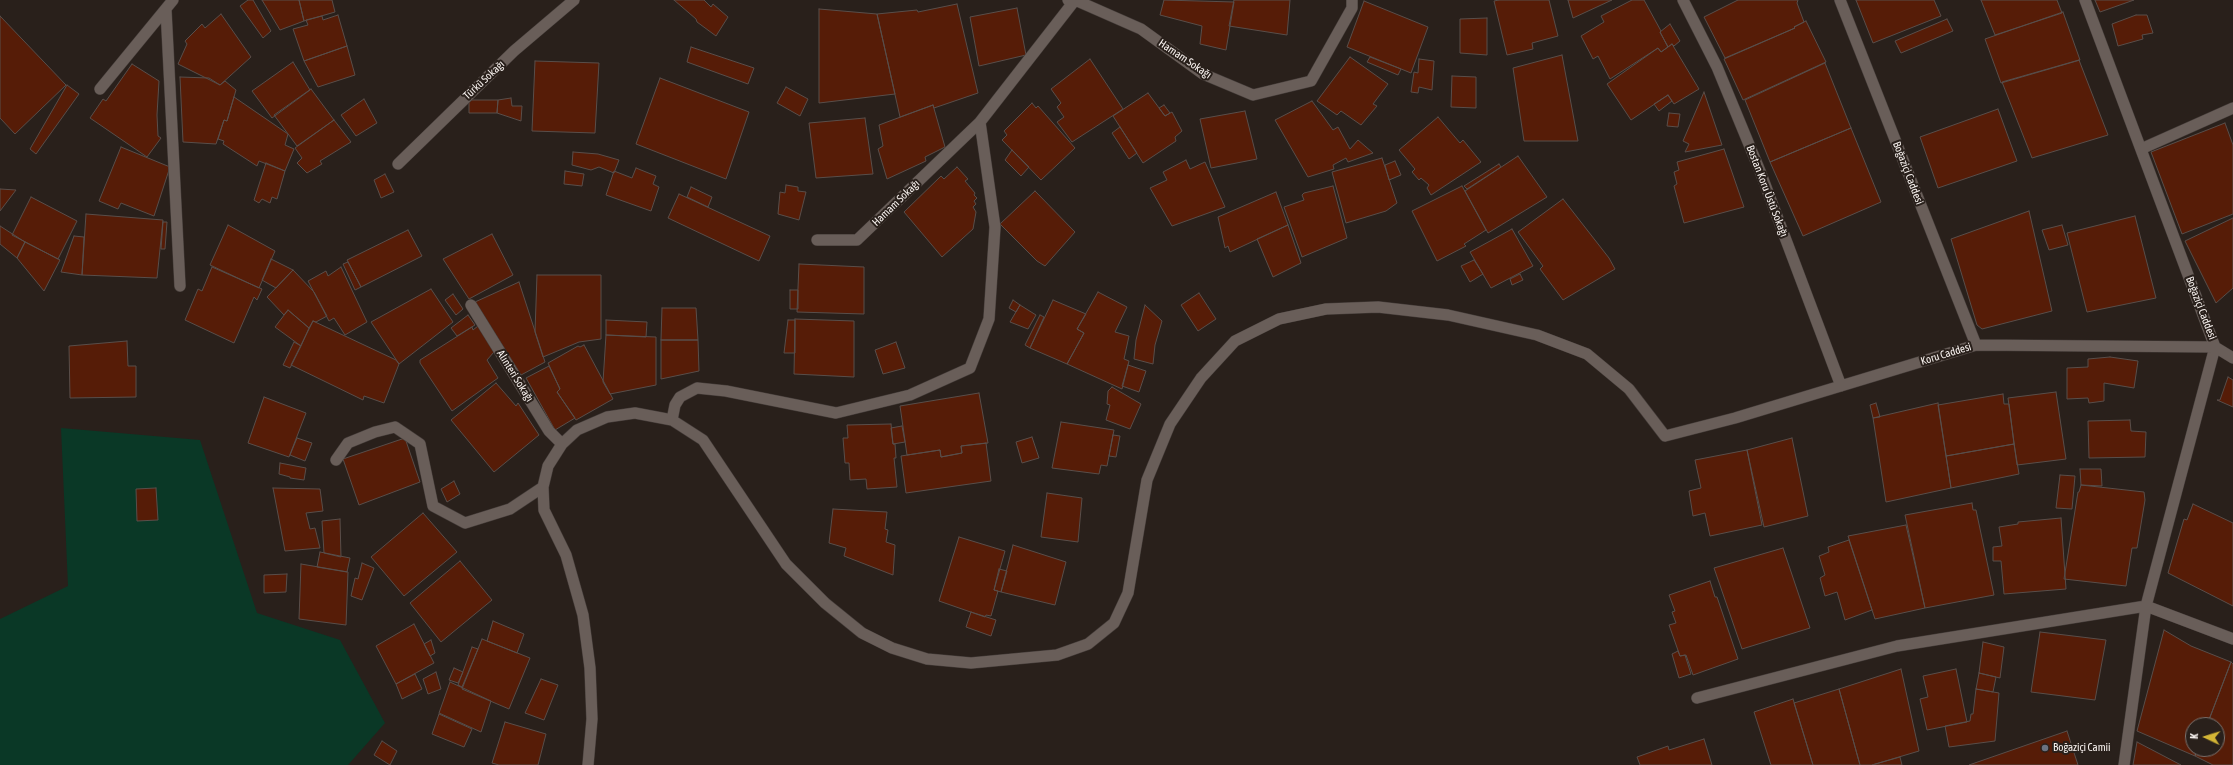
<!DOCTYPE html>
<html>
<head>
<meta charset="utf-8">
<style>
	body { margin:0 }
	#map { position:relative; width:2233px; height:765px; overflow:hidden; background:#29201b; font-family:"Asap Condensed",sans-serif }
	canvas { display:block }
	.north { position:absolute; left:2185px; top:717px; width:40px; height:40px; box-sizing:border-box; background:#29201b; border:1px solid #7c7470; border-radius:50%; rotate:274deg; font-size:11px; font-weight:700; line-height:16px; text-align:center; color:#f8f2ef }
	.north::after { content:''; display:block; margin:auto; width:14px; height:18px; background:#d4b535; clip-path:polygon(50% 0,100% 100%,50% 72%,0 100%) }
</style>
</head>
<body>
<div id="map">
<canvas width="2233" height="765"></canvas>
<div class="north">K</div>
</div>
<script>
const c = document.querySelector('canvas').getContext('2d');
c.lineJoin = 'round';
function fill(path, color) {
  c.fillStyle = color;
  c.fill(path, 'evenodd');
}
function shape(rows) {
  const path = new Path2D();
  for (const r of rows) {
    path.moveTo(r[0], r[1]);
    for (let i = 2; i < r.length; i += 2) path.lineTo(r[i], r[i + 1]);
  }
  return path;
}
function stroke(path, color, width, dash) {
  c.strokeStyle = color;
  c.lineWidth = width;
  c.lineCap = dash ? 'butt' : 'round';
  c.setLineDash(dash || []);
  c.stroke(path);
}
function label(font, color, halo, rows, align = 'center') {
  c.font = font + ' "Asap Condensed",sans-serif';
  c.lineWidth = 4;
  c.setLineDash([]);
  c.textBaseline = 'middle';
  c.strokeStyle = halo;
  c.fillStyle = color;
  for (const [text, x, y, turn = 0] of rows) {
    c.save();
    c.translate(x, y);
    c.rotate((+turn || 0) * Math.PI / 180);
    c.textAlign = isNaN(turn) ? turn : align;
    if (halo) c.strokeText(text, 0, 0);
    c.fillText(text, 0, 0);
    c.restore();
  }
}
const green = shape([
	[61,428,200,440,257,613,340,640,385,723,348,765,0,765,0,619,68,586]
]);
const building = shape([
	[248,0,253,0,271,31,263,38,240,6,248,0],
	[262,0,299,0,304,21,280,30,262,0],
	[299,0,332,0,335,12,304,21,299,0],
	[674,0,704,0,711,7,713,4,728,17,716,36,697,22,696,19,674,0],
	[1164,0,1234,2,1226,50,1200,44,1202,26,1160,15,1164,0],
	[1234,0,1290,0,1287,35,1229,26,1234,0],
	[1499,0,1549,0,1558,36,1532,43,1533,49,1507,55,1494,1,1499,0],
	[1568,0,1612,0,1573,18,1568,0],
	[1632,0,1644,0,1661,31,1660,32,1668,47,1661,52,1658,48,1610,79,1598,56,1593,59,1581,36,1604,22,1601,16,1632,0],
	[1738,0,1798,0,1797,3,1804,22,1794,27,1795,28,1725,58,1704,17,1738,0],
	[1856,0,1934,0,1941,16,1873,43,1856,0],
	[1981,0,2057,0,2062,13,1995,35,1981,0],
	[2095,0,2134,0,2100,12,2095,0],
	[1364,1,1428,27,1411,73,1347,47,1364,1],
	[957,4,978,93,934,108,933,105,900,117,877,14,917,10,918,12,957,4],
	[1017,8,1026,55,979,66,970,17,1017,8],
	[819,9,877,14,895,94,819,103,819,9],
	[2063,12,2080,60,2001,83,1985,39,2063,12],
	[221,14,251,57,220,85,178,64,187,44,185,41,202,24,205,28,221,14],
	[338,15,347,46,304,61,293,29,308,25,306,20,322,16,323,20,338,15],
	[2136,15,2147,15,2153,33,2142,35,2143,39,2118,46,2112,24,2136,15],
	[0,16,66,85,15,134,0,118,0,16],
	[1487,18,1487,55,1460,53,1460,19,1487,18],
	[1947,19,1953,31,1901,53,1895,41,1947,19],
	[1806,21,1826,62,1743,100,1724,59,1795,28,1794,27,1806,21],
	[1670,24,1680,41,1674,46,1672,44,1668,47,1660,32,1670,24],
	[1672,44,1699,89,1674,104,1668,95,1631,120,1607,84,1658,48,1661,52,1672,44],
	[347,46,355,75,318,87,304,61,347,46],
	[691,47,754,68,748,84,687,62,691,47],
	[1562,55,1578,141,1524,141,1513,68,1562,55],
	[1350,57,1388,84,1373,104,1377,106,1361,125,1341,111,1337,115,1317,101,1350,57],
	[1370,57,1401,69,1398,75,1367,62,1370,57],
	[1090,59,1123,109,1072,142,1057,122,1064,117,1057,107,1061,103,1051,89,1090,59],
	[1419,59,1434,61,1432,90,1419,87,1418,93,1411,92,1414,72,1418,73,1419,59],
	[2079,60,2108,135,2032,158,2002,82,2079,60],
	[535,61,599,63,595,133,532,131,535,61],
	[293,62,310,90,272,118,252,91,293,62],
	[1825,63,1851,128,1770,162,1745,100,1825,63],
	[132,64,159,81,157,115,158,136,161,138,147,157,90,118,103,99,106,101,132,64],
	[1452,76,1476,77,1476,108,1451,107,1452,76],
	[180,77,209,78,220,85,225,81,236,90,227,121,224,120,216,144,183,142,180,77],
	[660,78,749,112,726,179,636,144,660,78],
	[67,85,79,94,36,154,30,149,67,85],
	[786,87,808,99,800,116,777,103,786,87],
	[311,89,334,120,297,146,274,115,311,89],
	[1704,92,1722,145,1685,152,1689,144,1683,141,1704,92],
	[1148,93,1165,116,1172,112,1182,131,1175,137,1176,141,1143,163,1113,116,1148,93],
	[1668,95,1672,101,1659,111,1654,104,1668,95],
	[234,97,288,134,285,145,294,149,285,171,259,161,257,166,223,144,224,141,218,139,224,120,227,121,234,97],
	[511,98,512,106,522,106,521,121,497,113,498,100,511,98],
	[364,99,377,123,356,136,341,115,364,99],
	[469,100,498,100,497,113,469,113,469,100],
	[1312,101,1333,130,1338,127,1350,149,1358,140,1373,153,1348,162,1346,158,1333,165,1334,169,1308,177,1275,120,1312,101],
	[1032,103,1036,108,1038,106,1075,148,1041,180,1002,140,1007,135,1004,131,1032,103],
	[933,105,945,147,925,157,926,161,887,179,878,149,883,146,879,125,933,105],
	[1164,105,1170,113,1165,116,1159,108,1164,105],
	[1998,109,2017,161,1938,188,1920,137,1998,109],
	[1245,111,1257,159,1211,168,1200,119,1245,111],
	[1669,113,1680,114,1678,127,1667,126,1669,113],
	[1438,117,1460,143,1463,140,1481,162,1431,195,1427,188,1429,185,1421,178,1419,180,1412,172,1415,169,1399,150,1438,117],
	[865,118,873,174,816,178,809,123,865,118],
	[334,120,351,142,320,161,322,164,307,173,297,163,302,158,295,148,334,120],
	[2225,123,2233,145,2233,214,2182,234,2151,152,2225,123],
	[1120,127,1137,153,1129,159,1112,133,1120,127],
	[1851,128,1881,202,1803,236,1770,162,1851,128],
	[121,147,170,167,154,216,121,203,118,209,99,201,121,147],
	[1724,149,1744,207,1684,223,1674,186,1677,184,1674,172,1679,170,1677,162,1724,149],
	[1012,150,1029,167,1021,176,1005,160,1012,150],
	[573,152,598,154,619,160,614,173,599,167,591,170,572,165,573,152],
	[1518,156,1547,197,1488,233,1465,191,1518,156],
	[1382,158,1397,203,1386,211,1346,223,1332,172,1382,158],
	[1186,160,1190,169,1205,162,1225,207,1172,226,1150,188,1167,180,1163,172,1186,160],
	[1395,161,1401,175,1389,180,1385,165,1395,161],
	[266,163,285,171,277,199,272,197,270,203,262,199,259,203,254,200,266,163],
	[1499,164,1501,167,1467,189,1464,186,1499,164],
	[957,167,968,179,965,181,975,193,974,195,977,198,974,201,976,204,973,207,976,212,973,229,942,257,904,212,941,176,944,179,957,167],
	[636,168,656,176,653,184,659,187,651,211,606,195,614,171,632,178,636,168],
	[565,171,584,174,582,186,564,184,565,171],
	[385,174,394,192,381,198,374,180,385,174],
	[786,185,798,187,798,191,806,192,799,220,778,214,780,192,785,193,786,185],
	[1333,186,1347,238,1302,257,1284,207,1304,200,1302,195,1304,193,1333,186],
	[1462,186,1486,230,1464,244,1466,246,1437,261,1412,211,1462,186],
	[691,187,712,197,708,207,687,197,691,187],
	[0,189,16,190,0,211,0,189],
	[1035,191,1075,232,1045,266,1037,261,1000,224,1035,191],
	[1276,192,1288,225,1230,252,1228,246,1225,248,1218,217,1276,192],
	[679,194,770,236,759,261,668,218,679,194],
	[31,197,77,221,58,259,12,235,31,197],
	[1563,199,1609,258,1615,269,1563,300,1540,269,1543,266,1518,232,1563,199],
	[2029,211,2052,311,1982,329,1977,325,1951,239,2029,211],
	[86,214,163,220,157,278,82,275,86,214],
	[2135,216,2156,298,2087,312,2067,233,2135,216],
	[2233,218,2233,288,2216,303,2185,241,2233,218],
	[163,222,167,222,165,249,161,249,163,222],
	[228,225,275,251,259,288,210,265,228,225],
	[1288,225,1301,263,1273,277,1257,239,1288,225],
	[2062,225,2068,245,2049,250,2042,230,2062,225],
	[0,226,25,242,17,258,0,244,0,226],
	[1512,229,1533,266,1491,288,1470,252,1512,229],
	[408,230,422,256,361,287,347,260,408,230],
	[492,234,513,275,469,299,443,259,492,234],
	[74,236,84,237,82,275,61,272,74,236],
	[25,242,60,260,44,291,17,258,25,242],
	[271,259,293,270,276,288,262,280,271,259],
	[1474,260,1483,274,1470,282,1461,266,1474,260],
	[348,262,361,287,355,290,343,264,348,262],
	[799,264,864,267,864,314,797,312,799,264],
	[212,267,262,289,257,300,254,297,234,343,185,320,198,289,202,291,212,267],
	[341,267,367,322,345,335,334,318,329,321,308,281,326,271,328,276,341,267],
	[293,270,314,292,327,316,316,322,313,321,309,328,288,310,284,315,267,297,293,270],
	[1520,274,1523,280,1512,285,1510,279,1520,274],
	[537,275,601,275,601,339,579,342,543,357,535,332,537,275],
	[519,282,545,362,521,375,475,302,519,282],
	[431,289,453,322,399,364,371,322,431,289],
	[790,290,798,290,798,309,790,309,790,290],
	[1098,292,1127,307,1115,332,1129,336,1124,359,1129,361,1122,389,1067,364,1084,333,1077,329,1098,292],
	[1199,293,1216,319,1198,331,1181,305,1199,293],
	[453,294,463,309,456,315,445,300,453,294],
	[1013,300,1020,305,1016,312,1009,308,1013,300],
	[1053,300,1086,314,1077,329,1084,333,1067,364,1030,348,1053,300],
	[1020,305,1036,315,1028,329,1010,322,1020,305],
	[1145,305,1162,321,1155,345,1153,364,1134,359,1136,340,1145,305],
	[662,308,696,308,698,340,661,340,662,308],
	[288,310,309,328,301,346,275,327,288,310],
	[468,315,475,325,457,336,451,328,468,315],
	[1040,315,1044,317,1030,348,1025,345,1040,315],
	[795,319,854,321,854,377,794,374,795,319],
	[606,320,647,322,646,337,606,335,606,320],
	[788,320,795,320,795,353,784,353,788,320],
	[313,321,396,360,399,364,384,403,364,396,363,400,291,365,313,321],
	[478,326,494,352,487,360,498,378,452,411,420,363,420,360,472,327,473,330,478,326],
	[606,335,656,337,656,385,610,394,603,382,606,335],
	[661,340,698,340,699,371,661,379,661,340],
	[127,341,128,366,136,366,136,397,70,398,69,346,127,341],
	[294,342,301,346,290,368,283,365,294,342],
	[896,342,905,368,883,374,875,350,896,342],
	[584,345,613,399,576,420,557,392,560,389,548,363,578,346,580,347,584,345],
	[2110,357,2138,361,2134,388,2104,383,2104,401,2089,403,2088,398,2067,399,2067,368,2088,367,2088,359,2110,357],
	[1128,365,1146,371,1139,392,1122,386,1128,365],
	[549,366,560,389,557,392,575,418,555,430,526,378,549,366],
	[2228,377,2233,380,2233,407,2217,400,2220,400,2228,377],
	[496,383,516,406,518,403,539,435,494,472,451,420,496,383],
	[1112,387,1141,404,1130,429,1106,420,1110,405,1107,404,1108,391,1112,387],
	[2056,392,2066,459,2017,465,2008,398,2056,392],
	[979,393,988,443,961,446,962,453,941,457,940,450,907,455,900,406,979,393],
	[2003,394,2004,404,2009,404,2014,444,1946,456,1938,405,2003,394],
	[264,397,306,413,289,457,248,443,264,397],
	[1876,403,1880,417,1873,418,1870,405,1876,403],
	[1938,403,1951,488,1886,502,1873,418,1938,403],
	[2130,420,2131,431,2146,432,2145,457,2089,458,2088,421,2130,420],
	[1061,422,1114,430,1107,466,1101,465,1099,474,1052,468,1061,422],
	[891,424,893,444,895,444,896,458,894,458,897,487,867,489,866,479,850,480,849,463,845,463,843,438,848,438,847,425,891,424],
	[902,426,905,442,893,444,891,428,902,426],
	[1113,435,1120,436,1116,457,1109,456,1113,435],
	[1032,437,1039,458,1022,463,1016,442,1032,437],
	[297,438,312,443,305,461,290,455,297,438],
	[405,438,420,482,359,505,343,459,405,438],
	[1792,438,1808,516,1764,527,1747,450,1792,438],
	[986,443,991,481,906,493,901,456,940,450,941,457,962,453,961,446,986,443],
	[2014,444,2019,474,1951,488,1946,456,2014,444],
	[1747,450,1762,525,1710,536,1705,513,1693,516,1689,491,1701,488,1695,460,1747,450],
	[280,463,306,468,304,480,290,478,290,477,279,474,280,463],
	[2080,469,2101,469,2102,486,2081,485,2080,469],
	[2060,475,2075,476,2072,509,2056,508,2060,475],
	[454,481,460,494,447,502,441,489,454,481],
	[2081,485,2144,492,2145,500,2137,548,2132,548,2126,586,2064,579,2078,492,2079,492,2081,485],
	[156,488,158,520,137,521,136,489,156,488],
	[273,488,320,489,323,511,306,513,310,529,315,528,320,548,285,551,273,488],
	[1047,493,1082,498,1078,542,1041,537,1047,493],
	[1972,503,1973,510,1976,510,1994,595,1925,608,1905,515,1972,503],
	[2193,504,2233,523,2233,606,2168,573,2184,519,2187,520,2193,504],
	[833,509,887,512,885,529,888,530,886,542,895,545,893,575,844,556,846,548,829,543,833,509],
	[423,513,457,552,404,596,371,557,423,513],
	[2061,518,2066,589,2004,594,2001,561,1993,561,1993,547,2002,546,1999,527,2018,524,2018,522,2061,518],
	[340,519,341,557,324,553,322,521,340,519],
	[1906,525,1925,608,1875,619,1848,536,1906,525],
	[959,537,1005,551,994,590,998,591,991,616,986,615,985,617,939,601,959,537],
	[1849,540,1872,610,1845,620,1837,592,1825,596,1820,578,1825,575,1819,556,1829,552,1828,547,1849,540],
	[1013,545,1066,562,1055,605,1001,592,1013,545],
	[1783,548,1810,628,1742,649,1714,568,1783,548],
	[320,552,350,558,347,572,317,567,320,552],
	[460,561,492,600,441,642,410,603,460,561],
	[362,563,374,568,362,600,351,596,355,578,358,579,362,563],
	[301,564,348,572,346,625,299,619,301,564],
	[999,569,1007,571,1001,592,994,590,999,569],
	[287,574,286,592,264,593,264,575,287,574],
	[1710,581,1715,597,1717,597,1738,659,1693,675,1686,655,1680,656,1669,625,1676,623,1672,612,1675,611,1669,595,1710,581],
	[971,612,996,620,991,636,966,627,971,612],
	[493,621,524,634,517,653,487,641,493,621],
	[414,624,434,663,396,684,376,646,414,624],
	[2164,630,2191,646,2231,662,2207,725,2193,725,2193,749,2197,749,2195,756,2137,731,2164,630],
	[2040,632,2106,640,2095,700,2031,692,2040,632],
	[482,639,530,658,509,709,462,689,482,639],
	[431,640,435,653,430,656,424,644,431,640],
	[1983,642,2004,647,2000,678,1979,673,1983,642],
	[472,647,478,649,462,687,458,685,472,647],
	[1678,651,1680,656,1685,655,1691,674,1679,678,1672,654,1678,651],
	[2231,662,2233,664,2233,765,2213,765,2195,756,2197,749,2217,749,2217,725,2207,725,2231,662],
	[454,668,463,672,458,683,449,680,454,668],
	[1901,669,1919,751,1872,765,1860,765,1839,689,1901,669],
	[1956,669,1967,722,1927,730,1920,699,1928,697,1923,676,1956,669],
	[436,672,441,689,428,694,423,679,436,672],
	[1979,673,1996,677,1993,692,1976,689,1979,673],
	[415,674,422,689,402,699,396,684,415,674],
	[541,679,558,685,544,720,525,713,541,679],
	[450,682,491,701,481,732,439,713,450,682],
	[1839,689,1860,765,1813,765,1794,703,1839,689],
	[1976,689,1999,693,1995,741,1949,747,1945,726,1970,721,1971,714,1973,714,1976,689],
	[1793,699,1813,765,1771,765,1754,712,1793,699],
	[439,714,472,729,464,747,432,734,439,714],
	[505,722,546,734,538,765,499,765,492,763,505,722],
	[2067,731,2078,765,1969,765,2067,731],
	[1704,739,1712,765,1640,765,1637,757,1668,746,1669,750,1704,739],
	[382,741,397,751,390,765,374,755,382,741],
	[2137,742,2181,765,2133,765,2137,742],
	[1900,757,1902,765,1872,765,1900,757]
]);
const minor = shape([
	[1068,0,1075,0,1141,29,1203,74,1253,95,1311,81,1352,8,1352,0],
	[1683,0,1717,67,1760,171,1841,386],
	[1840,0,1976,345],
	[2085,0,2215,347,2146,606,2124,765],
	[166,10,180,286],
	[100,89,173,0],
	[2141,149,2233,108],
	[398,164,514,51,574,0],
	[817,240,857,240,980,122],
	[471,305,549,431,562,444],
	[672,420,675,405,680,397,697,388,726,391,836,413,910,395,970,368,989,319,995,227,980,122,1075,0],
	[336,460,348,443,375,432,395,427,420,444,433,506,465,523,510,509,543,487],
	[1697,698,1897,646,2146,606,2233,639],
	[588,765,592,719,590,668,583,615,566,555,544,510,543,487,548,466,562,444,577,430,607,417,635,413,672,420,703,440,786,564,825,603,862,633,892,648,927,659,971,663,1057,655,1088,644,1114,623,1128,593,1147,480,1170,424,1201,378,1235,341,1279,319,1326,309,1378,307,1448,315,1537,335,1587,354,1629,389,1665,436,1735,418,1976,345,2215,347,2233,358]
]);
const markers = [
	[2045,748,4,"#6b7280"]
];
const streetNames = [
	["Hamam Sokağı",1185,59,34],
	["Türkü Sokağı",484,80,-43],
	["Boğaziçi Caddesi",1908,173,69],
	["Bostan Koru Üstü Sokağı",1767,191,69],
	["Hamam Sokağı",896,203,-44],
	["Boğaziçi Caddesi",2201,308,69],
	["Koru Caddesi",1946,354,-17],
	["Alınteri Sokağı",515,376,58]
];
const poiNames = [
	["Boğaziçi Camii",2053,748]
];
fill(green, '#0a3826');
fill(building, '#561c07');
stroke(building, '#594e4a', 1);
stroke(minor, '#443c39', 12);
stroke(minor, '#695e59', 11);
for (const [x, y, r, color] of markers) {
  const dot = new Path2D();
  dot.arc(x, y, r, 0, 2 * Math.PI);
  c.fillStyle = color;
  c.fill(dot);
  stroke(dot, '#29201b', 1.5);
}
label('11px', '#f8f2ef', '#29201b', streetNames);
label('11px', '#f8f2ef', '#29201b', poiNames, 'left');
</script>
</body>
</html>
